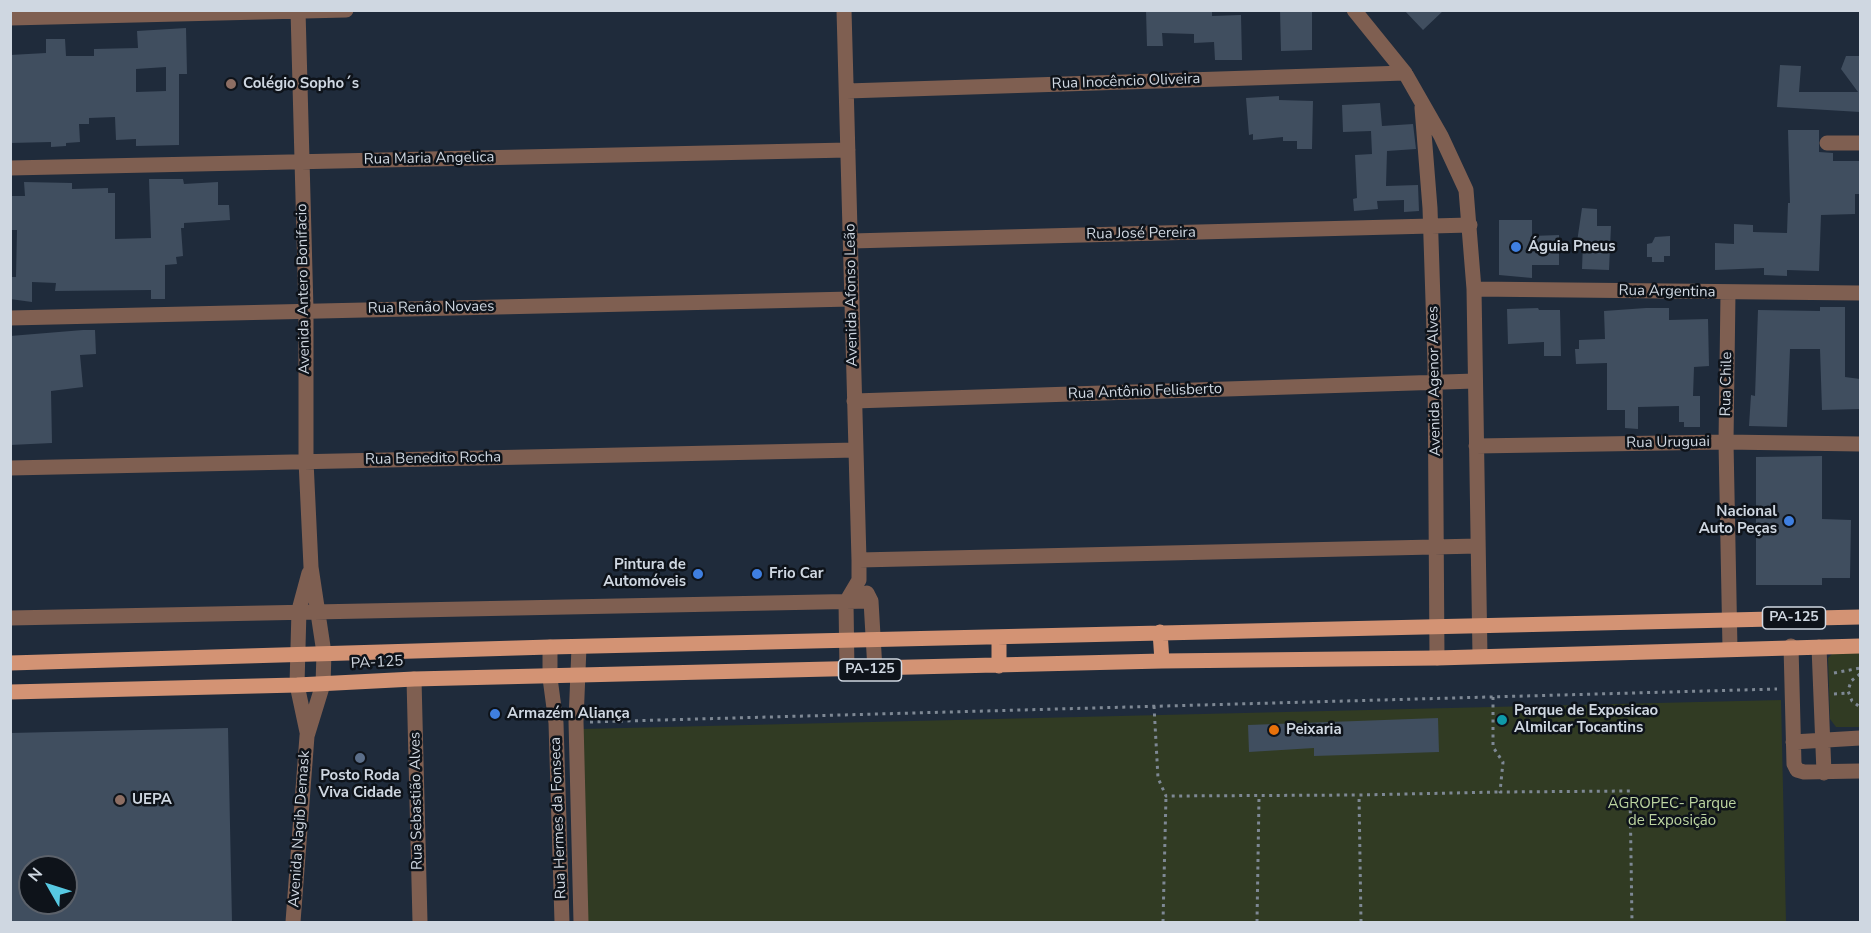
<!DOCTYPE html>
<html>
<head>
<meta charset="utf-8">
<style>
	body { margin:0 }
	#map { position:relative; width:1871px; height:933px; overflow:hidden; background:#1f2b3b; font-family:"Nunito Sans",sans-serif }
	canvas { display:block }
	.frame { position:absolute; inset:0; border:12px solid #cfd7e1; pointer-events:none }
	.north { position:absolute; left:18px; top:855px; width:60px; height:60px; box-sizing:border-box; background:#0e131a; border:2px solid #5b616a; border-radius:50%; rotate:309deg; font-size:16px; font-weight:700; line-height:24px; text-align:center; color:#cfd7e1 }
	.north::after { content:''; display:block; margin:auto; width:21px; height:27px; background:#57c9e2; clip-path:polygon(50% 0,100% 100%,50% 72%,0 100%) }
</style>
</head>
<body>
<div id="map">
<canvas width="1871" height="933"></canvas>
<div class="frame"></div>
<div class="north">N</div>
</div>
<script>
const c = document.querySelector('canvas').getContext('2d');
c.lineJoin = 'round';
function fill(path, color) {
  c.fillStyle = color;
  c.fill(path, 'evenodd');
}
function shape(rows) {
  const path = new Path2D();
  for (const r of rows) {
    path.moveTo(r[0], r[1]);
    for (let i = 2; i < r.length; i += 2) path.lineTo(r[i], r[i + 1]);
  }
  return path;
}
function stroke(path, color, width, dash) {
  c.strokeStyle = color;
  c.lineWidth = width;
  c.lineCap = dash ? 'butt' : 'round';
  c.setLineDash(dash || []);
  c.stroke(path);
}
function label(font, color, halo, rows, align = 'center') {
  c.font = font + ' "Nunito Sans",sans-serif';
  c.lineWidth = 5;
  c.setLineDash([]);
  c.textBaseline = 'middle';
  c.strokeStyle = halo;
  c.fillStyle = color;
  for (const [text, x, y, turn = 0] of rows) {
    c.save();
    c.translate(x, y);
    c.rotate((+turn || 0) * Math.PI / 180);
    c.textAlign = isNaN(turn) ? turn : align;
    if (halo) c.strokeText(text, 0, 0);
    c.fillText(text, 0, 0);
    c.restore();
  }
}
const green = shape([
	[1860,652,1860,727,1836,727,1830,719,1828,658,1833,653],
	[1781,700,1786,922,588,922,582,729]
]);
const building = shape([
	[1146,10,1212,10,1212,16,1241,15,1242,60,1215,60,1214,42,1194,43,1194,34,1162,33,1163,46,1147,46],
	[1280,10,1312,10,1312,50,1281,51],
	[1404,10,1444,10,1423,30],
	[186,28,187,74,179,74,179,145,136,146,136,139,116,140,115,117,89,118,89,124,79,124,80,142,66,143,66,146,51,147,51,142,10,143,10,55,46,53,46,39,65,39,66,56,94,56,94,49,138,48,137,31],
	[166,67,166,91,136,92,136,69],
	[1846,56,1860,56,1860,112,1777,107,1780,65,1801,66,1799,92,1858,92,1841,69],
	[1279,96,1279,100,1313,101,1312,149,1297,149,1297,141,1283,141,1283,137,1253,140,1253,134,1249,135,1246,98],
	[1380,103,1382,126,1413,124,1416,149,1387,151,1386,186,1418,185,1419,211,1404,212,1404,200,1377,201,1378,209,1354,211,1353,199,1357,198,1355,155,1372,154,1371,131,1343,132,1342,105],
	[1788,130,1819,130,1819,152,1833,153,1833,161,1860,161,1860,194,1855,194,1855,214,1821,215,1819,271,1787,270,1787,276,1764,275,1764,268,1715,270,1715,243,1734,244,1734,224,1753,225,1753,232,1787,233,1788,203,1790,203],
	[149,179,183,179,184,184,218,182,218,205,229,205,230,220,184,223,184,228,181,228,183,256,176,257,177,264,165,265,165,299,151,299,151,290,55,291,56,283,32,282,32,302,10,299,10,277,16,277,17,230,10,230,10,196,25,196,24,182,72,183,72,189,108,188,108,193,115,193,115,239,151,238],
	[1582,208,1597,209,1597,226,1611,226,1609,270,1582,269,1583,242,1577,242],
	[1499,220,1532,220,1532,236,1559,235,1559,265,1532,265,1532,278,1499,275],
	[1670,236,1670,256,1664,256,1664,262,1652,262,1652,257,1647,257,1647,244,1652,243,1655,237],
	[1820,307,1845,307,1845,377,1860,379,1860,409,1822,410,1820,349,1790,349,1787,427,1749,426,1751,395,1755,396,1758,310,1820,311],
	[1538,308,1539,310,1560,310,1561,356,1544,356,1544,342,1508,344,1507,309],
	[1646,308,1669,308,1669,320,1708,319,1709,366,1694,367,1693,396,1700,396,1700,427,1684,427,1684,422,1679,422,1679,406,1638,407,1638,429,1625,428,1625,410,1607,410,1607,363,1576,364,1575,349,1579,349,1579,340,1605,339,1604,311],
	[83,330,95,330,96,354,80,355,83,387,51,391,52,443,10,445,10,336],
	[1822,456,1822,519,1851,520,1850,578,1822,578,1822,585,1756,585,1756,457],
	[1438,718,1439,752,1314,756,1314,748,1249,752,1248,725],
	[228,728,232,922,10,922,10,733],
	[30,867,66,867,66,903,30,903]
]);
const path = shape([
	[1834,673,1860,668],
	[1860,674,1851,681,1848,691,1852,701,1860,707],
	[1834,694,1848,693],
	[1493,697,1493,747,1503,762,1500,792,1630,791,1632,922],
	[1154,706,1158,778,1166,796,1359,795],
	[590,722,1777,689],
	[1163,922,1166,796],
	[1257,922,1259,797],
	[1361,922,1359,795,1500,792]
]);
const minor = shape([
	[844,10,859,560,859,580,846,602,847,671],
	[1354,10,1405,73,1441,136,1466,190,1474,289,1480,656],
	[10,18,346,10],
	[847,91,1405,73],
	[1422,108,1430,208,1435,363,1437,658],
	[1827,143,1860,143],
	[10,168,848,150],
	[851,241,1470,225],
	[1474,289,1860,293],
	[1728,293,1726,442,1730,649],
	[10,318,852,299],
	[854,401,1475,381],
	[1476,446,1726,442,1860,444],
	[10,468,856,450],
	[859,560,1478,546],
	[867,593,871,601,875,670],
	[10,618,871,601],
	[1791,646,1794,764,1797,770,1804,772,1860,771],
	[550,647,550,678,556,723,562,922],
	[579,647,576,721,581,922],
	[1819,647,1824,773],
	[414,679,420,922],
	[307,732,297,685,299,610,309,573],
	[1793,742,1860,738],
	[293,922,307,736,323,684,324,653,311,567,306,461,306,310,298,10]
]);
const major = shape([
	[1160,632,1162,661],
	[10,663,550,647,1860,617],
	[999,666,999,638],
	[10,692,297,685,414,679,1162,661,1437,658,1860,646]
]);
const markers = [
	[231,84,6,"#8d6e63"],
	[1516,247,6,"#3f7fe0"],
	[1789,521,6,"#3f7fe0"],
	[698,574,6,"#3f7fe0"],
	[757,574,6,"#3f7fe0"],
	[495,714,6,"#3f7fe0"],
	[1502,720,6,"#0f9aa8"],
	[1274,730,6,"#e8710a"],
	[360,758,6,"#5c6f8a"],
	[120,800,6,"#8d6e63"]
];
const shields = [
	[1794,618,63],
	[870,670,63]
];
const shieldNames = [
	["PA-125",1794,618],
	["PA-125",870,670]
];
const streetNames = [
	["Rua Inocêncio Oliveira",1126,82,-2],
	["Rua Maria Angelica",429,159,-1],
	["Rua José Pereira",1141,234,-1],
	["Avenida Antero Bonifacio",304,289,-91],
	["Rua Argentina",1667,292,1],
	["Avenida Afonso Leão",852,295,-91],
	["Rua Renão Novaes",431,308,-1],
	["Avenida Agenor Alves",1435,381,-91],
	["Rua Chile",1727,384,-89],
	["Rua Antônio Felisberto",1145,392,-2],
	["Rua Uruguai",1668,443,-1],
	["Rua Benedito Rocha",433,459,-1],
	["PA-125",377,663,-3],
	["Rua Sebastião Alves",417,801,-91],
	["Rua Hermes da Fonseca",559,818,-92],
	["Avenida Nagib Demask",300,829,-86]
];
const poiNames = [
	["Colégio Sopho´s",243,84],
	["Águia Pneus",1528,247],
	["Nacional",1777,512,"right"],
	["Auto Peças",1777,529,"right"],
	["Pintura de",686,565,"right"],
	["Automóveis",686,582,"right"],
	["Frio Car",769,574],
	["Parque de Exposicao",1514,711],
	["Almilcar Tocantins",1514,728],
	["Armazém Aliança",507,714],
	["Peixaria",1286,730],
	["Posto Roda",360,776,"center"],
	["Viva Cidade",360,793,"center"],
	["UEPA",132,800]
];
const parkNames = [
	["AGROPEC- Parque",1672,804],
	["de Exposição",1672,821]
];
fill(green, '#313b23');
fill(building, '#404e5f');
stroke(path, '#7e8894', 3, [3, 4.5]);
stroke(minor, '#7f5f51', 15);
stroke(major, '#d39374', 15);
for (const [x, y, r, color] of markers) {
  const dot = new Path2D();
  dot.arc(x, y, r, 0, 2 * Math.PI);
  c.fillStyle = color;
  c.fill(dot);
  stroke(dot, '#0e131a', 2);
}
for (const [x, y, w] of shields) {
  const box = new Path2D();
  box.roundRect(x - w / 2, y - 11, w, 22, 4.5);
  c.fillStyle = '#0e131a';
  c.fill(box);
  stroke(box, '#cfd7e1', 1.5);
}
label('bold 14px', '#cfd7e1', null, shieldNames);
label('15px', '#cfd7e1', '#0e131a', streetNames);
label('bold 15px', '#cfd7e1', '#0e131a', poiNames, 'left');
label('15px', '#bdd5a1', '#0e131a', parkNames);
</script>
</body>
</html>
